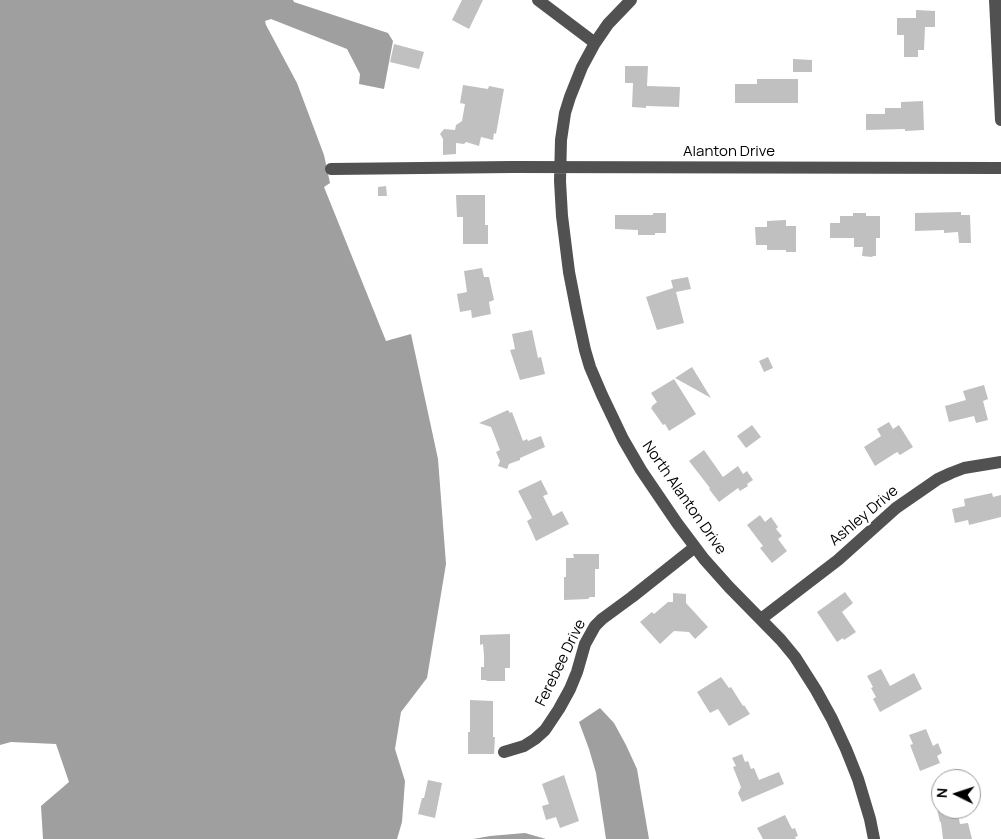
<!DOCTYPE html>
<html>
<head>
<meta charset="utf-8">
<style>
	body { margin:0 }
	#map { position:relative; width:1001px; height:839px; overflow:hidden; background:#fff; font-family:Manrope,sans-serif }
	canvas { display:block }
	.north { position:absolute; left:931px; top:769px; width:50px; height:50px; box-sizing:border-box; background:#fff; border:1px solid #999; border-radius:50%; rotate:274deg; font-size:14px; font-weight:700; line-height:20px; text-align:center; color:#000 }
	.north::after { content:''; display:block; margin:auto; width:18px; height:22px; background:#000; clip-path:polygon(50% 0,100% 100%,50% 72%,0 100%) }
</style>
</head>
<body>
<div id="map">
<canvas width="1001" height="839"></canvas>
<div class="north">N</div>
</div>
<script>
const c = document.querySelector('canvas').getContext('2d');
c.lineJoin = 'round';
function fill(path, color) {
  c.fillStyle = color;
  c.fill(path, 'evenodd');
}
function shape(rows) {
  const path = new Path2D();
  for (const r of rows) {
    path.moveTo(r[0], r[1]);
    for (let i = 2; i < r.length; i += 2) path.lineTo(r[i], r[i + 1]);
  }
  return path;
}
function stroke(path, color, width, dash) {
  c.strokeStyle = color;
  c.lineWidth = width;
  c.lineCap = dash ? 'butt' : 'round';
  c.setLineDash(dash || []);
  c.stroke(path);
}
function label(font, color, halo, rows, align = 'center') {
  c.font = font + ' Manrope,sans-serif';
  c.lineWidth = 5;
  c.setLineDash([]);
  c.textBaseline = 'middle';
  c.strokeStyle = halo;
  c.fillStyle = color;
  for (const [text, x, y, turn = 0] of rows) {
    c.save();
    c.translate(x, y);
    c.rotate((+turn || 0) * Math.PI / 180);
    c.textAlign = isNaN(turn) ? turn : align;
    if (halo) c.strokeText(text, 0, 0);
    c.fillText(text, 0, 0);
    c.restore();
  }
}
const water = shape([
	[0,0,293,0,294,2,388,33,393,41,384,89,359,84,360,74,347,49,271,19,265,21,266,25,297,83,324,155,330,183,324,187,386,341,411,334,438,459,446,564,427,678,401,712,395,749,405,781,402,822,397,839,43,839,41,806,69,782,56,744,11,742,0,745],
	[600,708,614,723,626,745,637,769,649,839,606,839,596,773,589,749,579,722],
	[525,833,546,839,473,839,490,836]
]);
const building = shape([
	[462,0,483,0,469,29,452,20],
	[916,10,935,11,935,27,925,27,924,50,918,50,918,57,904,57,904,35,897,35,897,18,916,18],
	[394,44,424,52,419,69,390,62],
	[793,59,812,60,812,72,793,72],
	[625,66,648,66,647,86,680,87,679,107,646,106,646,108,632,107,633,83,625,83],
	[757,79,798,79,798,103,735,103,735,84,757,84],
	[463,85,488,89,489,86,504,89,496,134,494,133,493,140,481,137,479,146,466,142,464,144,456,143,456,154,443,155,443,139,440,134,444,129,455,130,456,125,462,121,465,104,460,103],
	[923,101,924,130,905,131,905,129,866,130,866,114,885,114,885,108,901,108,901,102],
	[386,186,387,196,378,196,378,187],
	[456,195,485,195,485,225,488,225,488,244,463,244,463,217,457,217],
	[961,212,961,215,970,215,971,243,959,243,958,232,944,233,944,230,915,231,915,213],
	[653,213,666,213,666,233,655,233,655,235,638,235,638,230,615,229,615,215,653,215],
	[853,213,866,213,866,216,880,216,880,238,876,238,876,256,873,256,872,257,862,256,863,247,854,247,854,238,830,238,830,223,840,223,840,216,853,216],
	[786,220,786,226,796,226,796,252,786,252,786,250,767,250,767,245,756,245,755,227,767,227,767,221],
	[482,268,484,277,489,277,494,300,489,302,491,314,472,318,471,310,460,312,457,294,467,292,464,271],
	[688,277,691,289,676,292,684,323,657,330,646,297,673,288,671,280],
	[532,330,538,358,541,357,545,374,520,380,510,350,515,349,512,334],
	[768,357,773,368,764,372,759,361],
	[692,367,711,398,675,378],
	[674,379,696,414,669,431,665,424,663,425,651,408,652,407,652,406,657,402,651,393],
	[984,385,988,399,983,401,988,420,976,423,974,416,949,422,945,406,966,400,963,391],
	[508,410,510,413,512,412,523,441,527,439,528,441,541,436,545,447,520,458,520,460,509,464,507,469,498,466,500,461,496,452,500,450,491,427,479,423],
	[889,422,893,429,899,425,913,447,900,455,897,452,875,466,864,447,881,436,877,429],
	[752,425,761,437,746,448,737,436],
	[704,450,723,477,738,466,743,474,747,471,753,480,747,484,748,486,740,491,738,488,719,502,709,489,710,488,689,461],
	[541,480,548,494,543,496,553,516,562,511,569,524,536,541,527,521,532,518,518,491],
	[992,493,993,497,1001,495,1001,517,969,525,968,520,955,523,952,509,965,506,964,499],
	[760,515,765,522,771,517,778,527,776,529,782,536,778,539,787,551,772,563,760,548,763,546,747,525],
	[573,554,599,554,599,569,595,569,595,597,590,597,588,599,564,600,564,577,566,577,566,558,574,558],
	[845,592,853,603,842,612,856,632,844,640,843,638,837,642,817,612],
	[673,593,686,594,686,603,708,627,695,639,689,632,674,631,660,644,640,622,652,612,654,614,668,602,673,602],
	[510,634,510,668,505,668,505,681,487,681,486,680,481,680,481,667,484,667,484,656,483,644,480,645,480,635],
	[881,669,890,686,914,673,922,689,880,712,873,699,876,697,871,688,873,687,867,676],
	[721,677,729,688,731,687,743,706,744,705,750,714,729,726,718,709,710,713,697,692],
	[470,700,493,701,493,737,495,737,494,754,468,754,468,732,470,732],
	[926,729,933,746,938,743,942,753,937,756,940,763,920,771,910,745,913,744,909,735],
	[742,754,745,762,748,761,751,769,754,768,759,780,779,772,784,784,742,802,738,793,741,787,733,767,736,766,732,758],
	[564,775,579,821,560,828,556,817,546,820,542,806,549,804,542,784],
	[428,780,442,783,435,818,418,814,422,798,424,798],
	[937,809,957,809,960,824,968,823,972,839,943,839,941,822,940,822],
	[785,815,792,829,795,828,798,836,795,837,796,839,763,839,757,828]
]);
const minor = shape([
	[538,0,595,43],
	[631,0,608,24,595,43,582,67,570,97,565,113,561,140,560,181,562,216,569,272,577,313,585,350,590,367,602,395,623,439,641,470,677,523,704,559,729,587,781,640,795,657,816,690,832,719,846,749,858,779,870,819,874,839],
	[995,0,1001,120],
	[331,169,512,167,1001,168],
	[761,619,838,560,896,508,938,479,951,473,964,468,1001,462],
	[504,752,524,746,535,739,545,730,559,709,570,689,577,672,585,644,595,626,602,619,632,597,695,547]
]);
const streetNames = [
	["Alanton Drive",729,152],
	["North Alanton Drive",684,498,55],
	["Ashley Drive",864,516,-40],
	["Ferebee Drive",561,663,-64]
];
fill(water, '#9f9f9f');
fill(building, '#c0c0c0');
stroke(minor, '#515151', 12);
label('15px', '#000', '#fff', streetNames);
</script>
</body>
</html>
